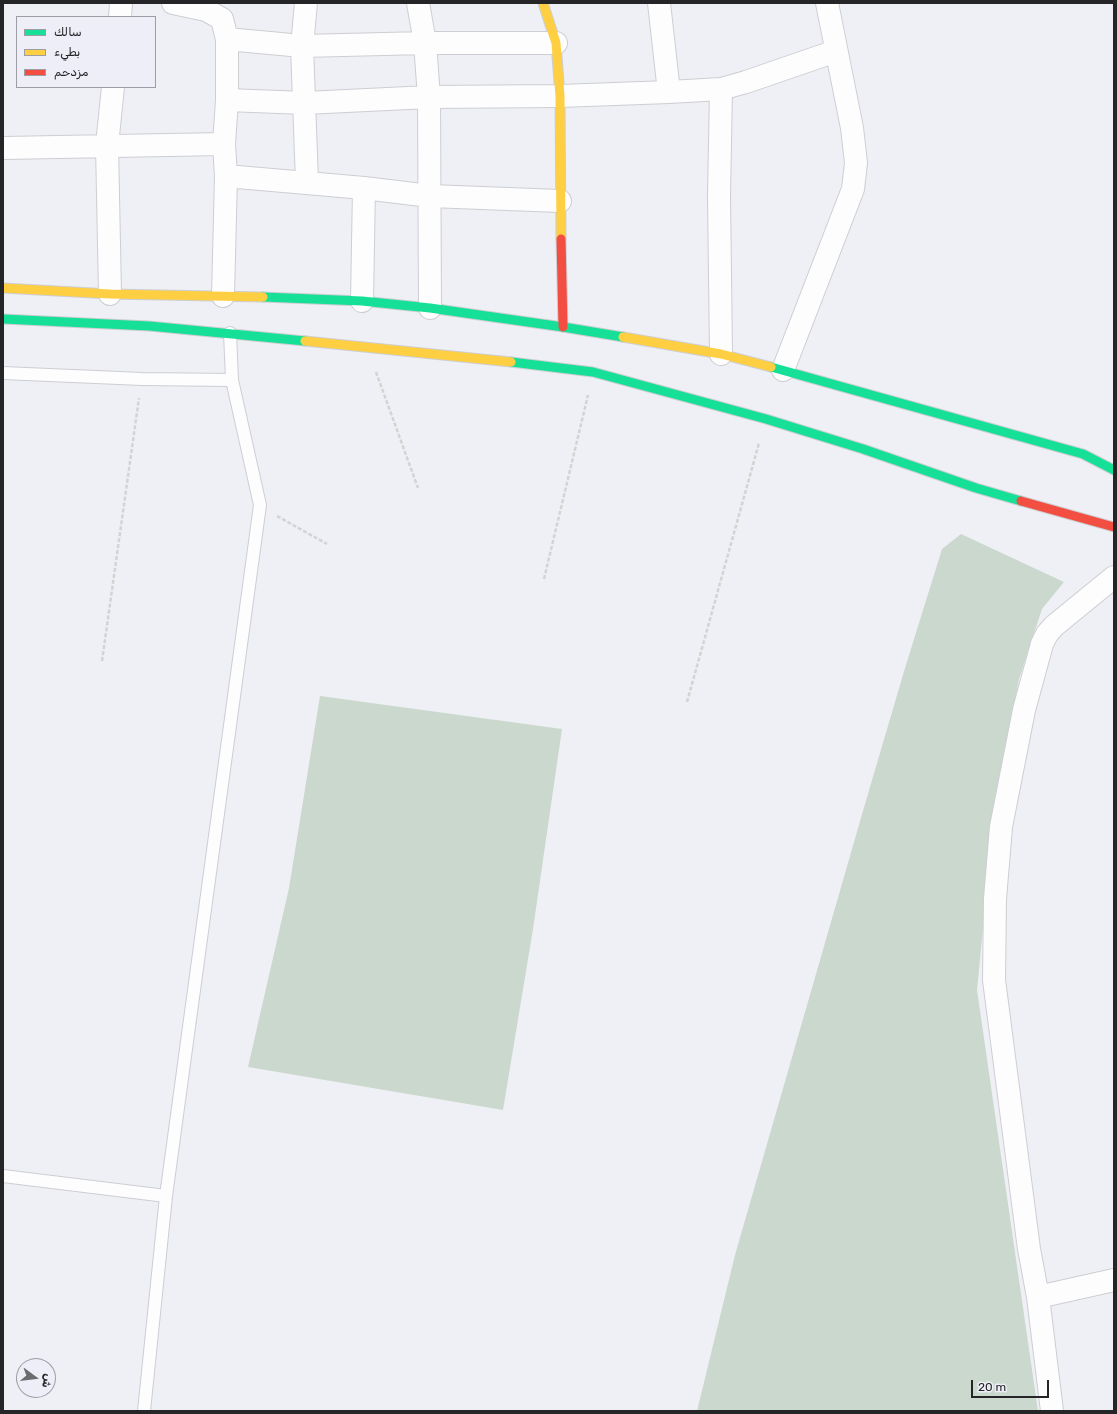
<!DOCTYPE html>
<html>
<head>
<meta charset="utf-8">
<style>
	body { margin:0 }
	#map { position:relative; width:1117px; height:1414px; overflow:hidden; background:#eff0f5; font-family:Rubik,"Noto Naskh Arabic",sans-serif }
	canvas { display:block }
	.frame { position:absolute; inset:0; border:4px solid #252528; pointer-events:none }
	.legend { position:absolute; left:16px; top:16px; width:140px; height:72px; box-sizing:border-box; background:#edeef7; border:1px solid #9d9ea4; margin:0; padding:5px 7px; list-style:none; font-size:12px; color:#252528 }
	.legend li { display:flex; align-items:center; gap:8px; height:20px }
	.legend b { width:20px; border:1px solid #9d9ea4 }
	.north { position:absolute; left:16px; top:1358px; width:40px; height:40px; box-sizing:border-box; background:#edeef7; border:1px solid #9d9ea4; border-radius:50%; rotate:105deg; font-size:11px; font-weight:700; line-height:16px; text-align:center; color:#252528 }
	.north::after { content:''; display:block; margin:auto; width:14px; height:18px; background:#6c6c70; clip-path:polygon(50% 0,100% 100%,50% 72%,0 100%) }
	.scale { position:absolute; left:971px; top:1380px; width:78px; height:18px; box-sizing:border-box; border:2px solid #252528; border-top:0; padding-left:5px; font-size:12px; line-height:14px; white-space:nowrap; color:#252528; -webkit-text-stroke:3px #edeef7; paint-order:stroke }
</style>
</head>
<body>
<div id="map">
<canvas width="1117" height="1414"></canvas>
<div class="frame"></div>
<ul class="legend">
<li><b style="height:5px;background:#16e098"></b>سالك</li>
<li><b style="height:5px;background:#ffcf43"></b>بطيء</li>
<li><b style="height:5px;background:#f24e42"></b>مزدحم</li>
</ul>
<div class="north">ش</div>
<div class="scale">20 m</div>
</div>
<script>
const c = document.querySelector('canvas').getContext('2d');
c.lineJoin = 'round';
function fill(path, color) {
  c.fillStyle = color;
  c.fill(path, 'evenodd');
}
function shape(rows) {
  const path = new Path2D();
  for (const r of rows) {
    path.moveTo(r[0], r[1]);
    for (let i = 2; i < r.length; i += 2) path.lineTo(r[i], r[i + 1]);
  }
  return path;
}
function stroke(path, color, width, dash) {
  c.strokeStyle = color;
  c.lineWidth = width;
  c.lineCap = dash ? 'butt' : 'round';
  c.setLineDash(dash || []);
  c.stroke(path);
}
const green = shape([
	[961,534,1064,582,1042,609,1019,679,995,805,977,990,1038,1411,697,1411,735,1255,865,804,905,668,942,549],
	[320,696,562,729,533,929,503,1110,248,1067,289,888]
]);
const path = shape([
	[376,372,418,488],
	[277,516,327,544],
	[544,579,588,395],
	[102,661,139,398],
	[687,702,759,443]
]);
const lane = shape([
	[3,373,142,379,232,380],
	[3,1176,166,1196],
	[144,1411,166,1196,260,505,232,380,230,333]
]);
const street = shape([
	[173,3,206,10,222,19,227,39,227,100],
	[306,3,302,46,307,182],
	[418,3,425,43,429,97,430,308],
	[659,3,669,92],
	[120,17,121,3],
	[227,39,302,46,425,43,556,43],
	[3,148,224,144],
	[226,176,364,188,430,196,560,201],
	[110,294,107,145,113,87],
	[223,296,226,176,224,144,227,100,305,103,429,97,560,96,669,92,721,89,746,82,836,51],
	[362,301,364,188],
	[721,354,719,196,721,89],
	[783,370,853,189,856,163,852,128,827,3],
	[1038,1297,1114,1280],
	[1052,1411,1038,1297,1029,1249,994,980,995,899,1001,827,1024,710,1042,644,1047,634,1054,626,1114,577]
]);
const fast = shape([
	[263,297,362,301,430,308,563,327,623,337],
	[3,319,149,326,305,341],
	[511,362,593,372,766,419,863,449,976,488,1021,501],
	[771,367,1083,454,1114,470]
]);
const slow = shape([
	[543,3,556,43,560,96,561,239],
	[3,288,110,294,263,297],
	[623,337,721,354,771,367],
	[305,341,511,362]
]);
const jam = shape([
	[561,239,563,327],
	[1021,501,1114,527]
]);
fill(green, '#cbd8ce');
stroke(lane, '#cdced2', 14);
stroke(street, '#cdced2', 24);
stroke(fast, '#cdced2', 11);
stroke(slow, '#cdced2', 11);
stroke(jam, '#cdced2', 11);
stroke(path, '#d3d3d4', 2.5, [4, 2]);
stroke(lane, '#fdfdfe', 12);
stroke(street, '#fdfdfe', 22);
stroke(fast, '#16e098', 9);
stroke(slow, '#ffcf43', 9);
stroke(jam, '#f24e42', 9);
</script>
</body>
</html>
